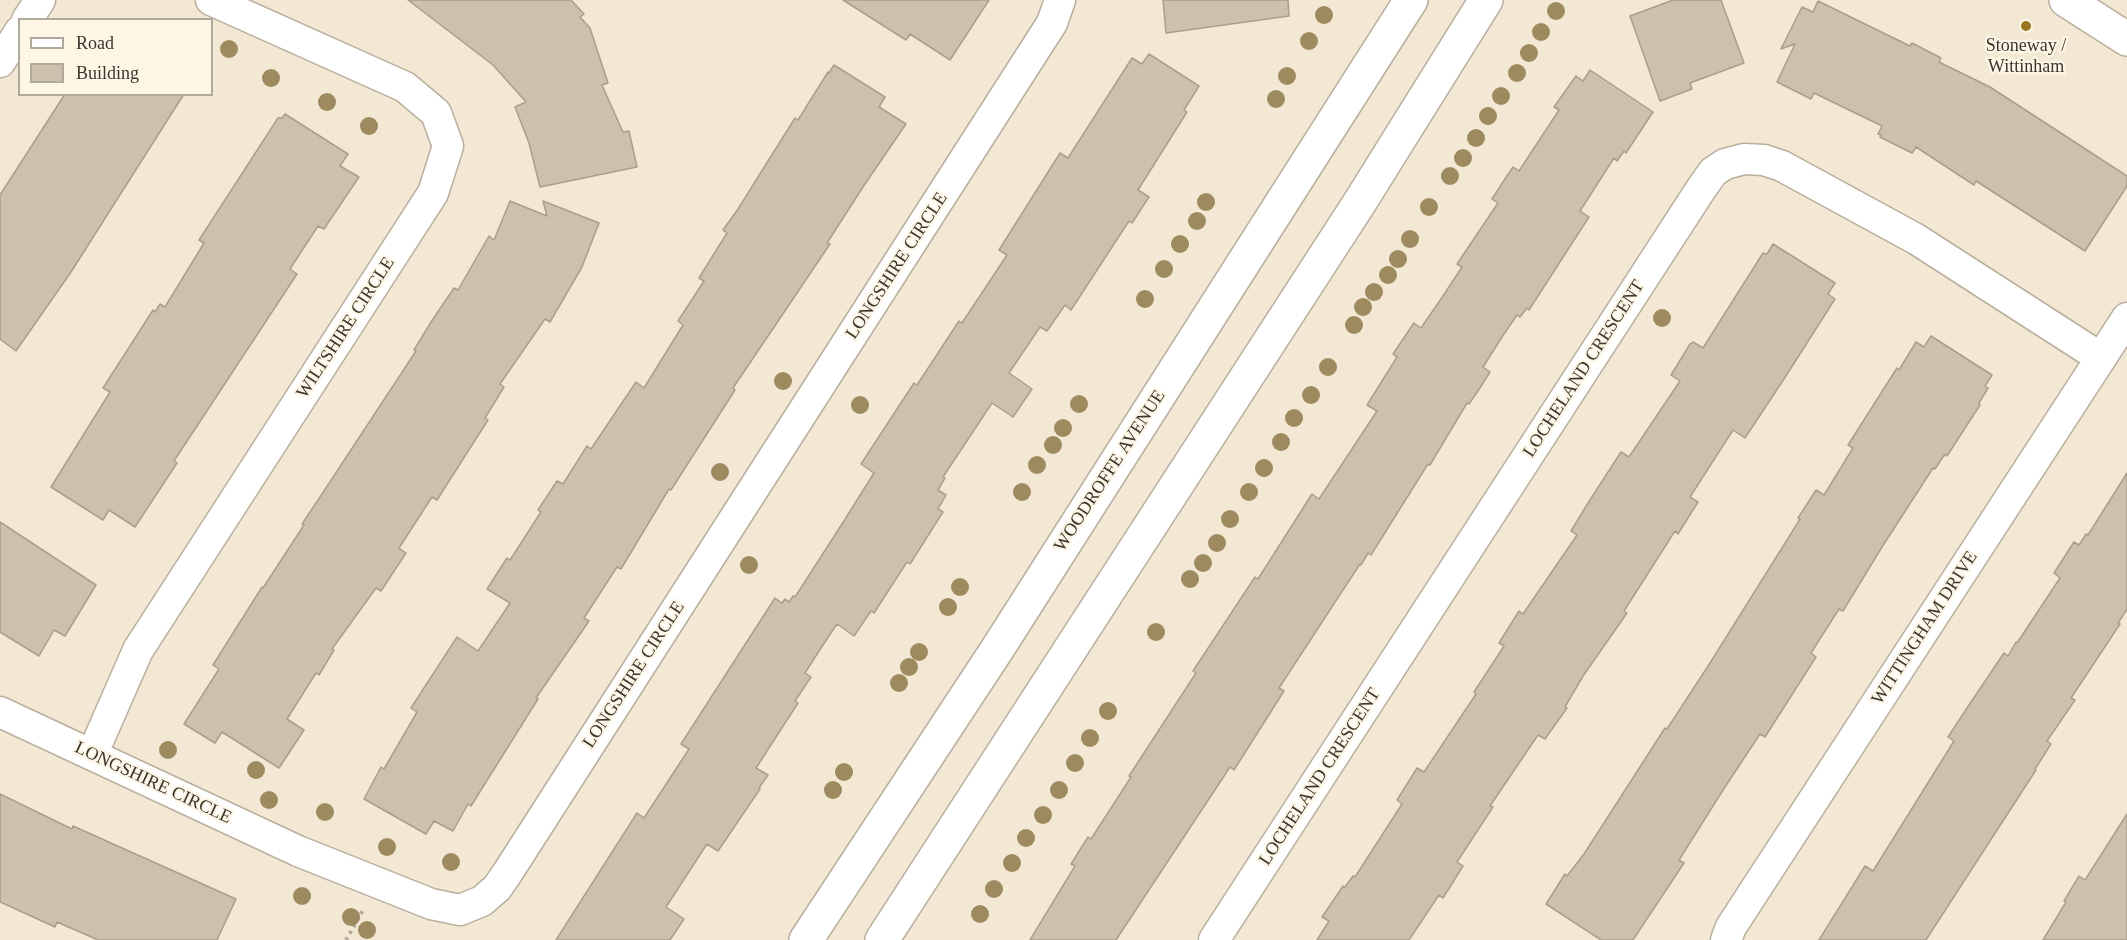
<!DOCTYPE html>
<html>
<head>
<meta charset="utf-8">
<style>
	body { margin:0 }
	#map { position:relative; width:2127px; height:940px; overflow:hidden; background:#f3e8d4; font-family:"Times New Roman",serif }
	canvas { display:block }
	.legend { position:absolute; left:18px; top:18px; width:195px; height:78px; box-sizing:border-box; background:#fef6e5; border:2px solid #b0a99c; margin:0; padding:8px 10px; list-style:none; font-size:18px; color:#3a362e }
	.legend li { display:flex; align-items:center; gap:12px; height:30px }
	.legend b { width:30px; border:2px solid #b0a99c }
</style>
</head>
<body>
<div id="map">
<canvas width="2127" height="940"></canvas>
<ul class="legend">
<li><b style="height:8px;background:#fff"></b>Road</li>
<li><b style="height:16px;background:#cbc1ad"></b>Building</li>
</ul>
</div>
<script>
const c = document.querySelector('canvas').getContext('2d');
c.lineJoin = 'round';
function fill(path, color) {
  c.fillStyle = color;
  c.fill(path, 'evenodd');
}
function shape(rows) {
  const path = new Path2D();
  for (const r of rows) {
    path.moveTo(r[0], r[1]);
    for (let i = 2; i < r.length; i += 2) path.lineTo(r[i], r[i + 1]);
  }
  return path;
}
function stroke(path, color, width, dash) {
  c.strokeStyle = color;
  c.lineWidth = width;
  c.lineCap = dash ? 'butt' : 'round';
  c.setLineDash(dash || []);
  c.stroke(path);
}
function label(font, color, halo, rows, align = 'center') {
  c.font = font + ' "Times New Roman",serif';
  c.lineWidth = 4.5;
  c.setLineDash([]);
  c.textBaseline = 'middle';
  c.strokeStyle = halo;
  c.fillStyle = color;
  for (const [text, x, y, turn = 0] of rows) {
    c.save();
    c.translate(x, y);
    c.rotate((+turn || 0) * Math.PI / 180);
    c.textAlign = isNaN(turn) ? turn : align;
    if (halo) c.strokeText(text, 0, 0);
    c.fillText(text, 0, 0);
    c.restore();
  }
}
const building = shape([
	[408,0,571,0,584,14,580,17,590,28,608,83,602,85,623,132,629,131,637,167,540,187,529,143,515,107,526,102,493,65,408,0],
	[843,0,989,0,950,60,910,34,906,40,843,0],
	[1163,0,1288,0,1289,16,1166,33,1163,0],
	[1673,0,1721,0,1744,63,1690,83,1692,89,1660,101,1630,16,1673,0],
	[1818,1,1910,46,1912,43,1941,58,1939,62,1990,87,2127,176,2127,186,2085,251,1976,181,1974,185,1916,147,1912,153,1880,137,1881,135,1878,134,1882,126,1814,93,1811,99,1777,82,1795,44,1781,49,1802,7,1813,12,1818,1],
	[1149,54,1199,86,1184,110,1187,112,1138,190,1149,197,1132,223,1129,221,1071,310,1065,305,1047,331,1040,327,1009,373,1032,389,1013,417,992,403,943,477,945,478,938,490,946,495,938,509,943,512,910,564,907,562,874,613,871,611,854,636,837,624,821,648,805,673,811,677,795,701,798,703,756,768,768,775,759,788,760,789,718,851,707,844,666,907,684,919,670,940,556,940,637,813,644,818,689,749,681,744,775,598,782,603,785,599,789,602,793,596,795,597,842,524,874,473,861,464,914,383,917,385,959,321,962,323,1007,255,999,250,1060,153,1068,158,1132,58,1142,64,1149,54],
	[834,65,885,97,879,107,906,124,865,184,827,243,830,244,733,388,735,390,671,490,669,489,621,569,617,567,584,618,589,621,536,698,538,699,471,806,468,804,453,831,434,821,426,834,364,799,381,767,384,769,417,712,411,708,457,637,478,651,510,603,487,589,507,558,510,560,541,512,538,510,557,481,563,484,587,446,591,449,636,382,644,388,683,325,678,321,704,281,699,278,727,233,723,230,738,209,795,118,798,120,828,72,829,73,834,65],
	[1590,70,1653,112,1626,153,1624,151,1617,161,1614,158,1580,211,1589,217,1529,310,1527,308,1520,317,1517,315,1502,337,1483,367,1490,372,1480,388,1469,404,1467,403,1430,465,1428,464,1371,555,1368,553,1361,565,1360,564,1279,688,1284,691,1234,770,1230,767,1116,940,1030,940,1075,866,1071,864,1088,837,1091,839,1131,777,1129,776,1196,673,1193,671,1255,577,1258,579,1312,494,1319,499,1377,411,1367,405,1397,357,1393,354,1414,323,1421,328,1443,296,1462,267,1457,264,1498,203,1492,199,1503,182,1513,167,1519,171,1559,110,1554,107,1576,76,1583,81,1590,70],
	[65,94,184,94,71,272,16,351,0,339,0,195,65,94],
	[285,114,348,154,340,166,359,177,324,229,318,226,290,269,297,274,174,461,177,463,135,527,109,510,103,520,51,487,110,392,103,388,153,310,155,312,160,304,165,307,204,243,199,240,278,118,282,118,285,114],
	[510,201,547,216,543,201,599,223,582,267,550,322,545,319,500,384,504,387,485,418,488,420,437,500,432,497,399,548,406,553,381,591,376,588,332,649,334,650,319,675,316,673,287,719,304,730,279,768,222,732,215,743,184,724,219,669,213,665,262,587,263,588,304,525,302,524,320,497,416,351,414,350,431,322,454,288,458,290,489,236,494,240,510,201],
	[1773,244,1835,283,1828,294,1835,299,1784,379,1745,438,1733,430,1690,497,1698,502,1678,534,1675,531,1624,611,1627,613,1583,676,1565,707,1567,708,1545,739,1538,735,1490,806,1493,807,1457,862,1463,866,1443,898,1439,895,1409,940,1317,940,1329,921,1322,917,1343,886,1345,887,1353,876,1355,877,1402,804,1397,800,1417,768,1424,772,1476,694,1474,692,1504,646,1499,643,1519,611,1523,614,1577,535,1571,531,1588,503,1621,452,1629,457,1680,381,1671,375,1690,344,1693,342,1703,348,1763,253,1767,254,1773,244],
	[1931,336,1992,375,1985,386,1988,388,1979,403,1980,405,1947,456,1945,454,1935,469,1933,468,1882,547,1843,611,1839,609,1811,653,1816,657,1765,737,1760,734,1725,787,1679,860,1684,863,1633,940,1601,940,1546,904,1565,874,1567,876,1584,854,1665,728,1667,729,1710,663,1787,540,1800,519,1798,518,1816,490,1824,495,1853,448,1848,445,1897,368,1899,370,1916,342,1924,347,1931,336],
	[2127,473,2127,609,2118,623,2120,624,2071,698,2075,700,2047,741,2051,744,2035,769,2036,770,1926,940,1819,940,1865,866,1873,871,1954,741,1948,737,1969,705,2004,653,2008,656,2016,642,2017,643,2060,578,2054,573,2074,542,2079,545,2086,534,2088,535,2127,473],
	[0,522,96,585,65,636,54,630,39,656,0,632,0,522],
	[0,794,72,829,73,826,236,899,217,940,98,940,57,922,55,927,0,902,0,794],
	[2127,814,2127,940,2043,940,2066,902,2064,901,2079,876,2085,880,2127,814]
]);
const path = shape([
	[346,940,363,910]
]);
const minor = shape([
	[27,20,40,0],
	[0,62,20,31],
	[0,712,298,851,431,904,460,910,482,901,497,888,508,872,1052,23,1060,0],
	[92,755,138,650,433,193,448,146,436,113,405,87,211,0],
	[1214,940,1701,189,1713,172,1725,164,1744,159,1764,160,1782,166,1916,239,2101,358],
	[1726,940,1731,927,2127,318]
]);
const tertiary = shape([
	[2066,0,2127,39]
]);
const secondary = shape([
	[806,940,998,648,1411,0],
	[882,940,1360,202,1486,0]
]);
const trees = [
	[1556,11],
	[1324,15],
	[1541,32],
	[1309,41],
	[229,49],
	[1529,53],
	[1517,73],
	[1287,76],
	[271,78],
	[1501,96],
	[1276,99],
	[327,102],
	[1488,116],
	[369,126],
	[1476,138],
	[1463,158],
	[1450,176],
	[1206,202],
	[1429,207],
	[1197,221],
	[1410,239],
	[1180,244],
	[1398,259],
	[1164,269],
	[1388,275],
	[1374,292],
	[1145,299],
	[1363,307],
	[1662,318],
	[1354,325],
	[1328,367],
	[783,381],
	[1311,395],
	[1079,404],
	[860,405],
	[1294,418],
	[1063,428],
	[1281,442],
	[1053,445],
	[1037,465],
	[1264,468],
	[720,472],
	[1022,492],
	[1249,492],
	[1230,519],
	[1217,543],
	[1203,563],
	[749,565],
	[1190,579],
	[960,587],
	[948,607],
	[1156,632],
	[919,652],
	[909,667],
	[899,683],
	[1108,711],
	[1090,738],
	[168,750],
	[1075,763],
	[256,770],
	[844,772],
	[833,790],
	[1059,790],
	[269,800],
	[325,812],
	[1043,815],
	[1026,838],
	[387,847],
	[451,862],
	[1012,863],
	[994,889],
	[302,896],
	[980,914],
	[351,917],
	[367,930]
];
const markers = [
	[2026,26,6,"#9a7621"]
];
const poiNames = [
	["Stoneway /",2026,46],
	["Wittinham",2026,67]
];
const streetNames = [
	["LONGSHIRE CIRCLE",897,266,-57],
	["WILTSHIRE CIRCLE",346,328,-57],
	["LOCHELAND CRESCENT",1584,369,-57],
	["WOODROFFE AVENUE",1110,471,-57],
	["WITTINGHAM DRIVE",1925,628,-57],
	["LONGSHIRE CIRCLE",634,675,-57],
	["LOCHELAND CRESCENT",1320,777,-57],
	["LONGSHIRE CIRCLE",153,783,25]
];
fill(building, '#cbc1ad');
stroke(building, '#a99f8c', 1.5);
stroke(minor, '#b9af9c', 33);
stroke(tertiary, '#b9af9c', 36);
stroke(secondary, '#b9af9c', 36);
stroke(path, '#b3aa9b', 4, [3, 4.5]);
stroke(minor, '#fff', 30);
stroke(tertiary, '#fff', 33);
stroke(secondary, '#fff', 33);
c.fillStyle = '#9d8b5f';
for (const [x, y] of trees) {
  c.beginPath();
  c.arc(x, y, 9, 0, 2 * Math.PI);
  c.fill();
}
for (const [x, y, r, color] of markers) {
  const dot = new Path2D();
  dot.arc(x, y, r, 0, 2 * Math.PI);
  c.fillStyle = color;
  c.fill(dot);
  stroke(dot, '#fef6e5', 2);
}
label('18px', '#3a362e', '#fef6e5', poiNames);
label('18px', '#3a362e', '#fef6e5', streetNames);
</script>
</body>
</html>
